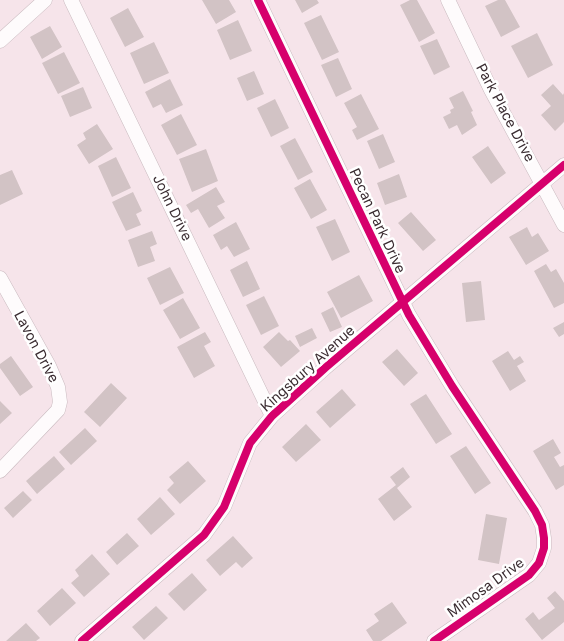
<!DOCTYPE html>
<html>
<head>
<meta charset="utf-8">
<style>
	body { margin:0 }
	canvas { display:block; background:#f6e4ea }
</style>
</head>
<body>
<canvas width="564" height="641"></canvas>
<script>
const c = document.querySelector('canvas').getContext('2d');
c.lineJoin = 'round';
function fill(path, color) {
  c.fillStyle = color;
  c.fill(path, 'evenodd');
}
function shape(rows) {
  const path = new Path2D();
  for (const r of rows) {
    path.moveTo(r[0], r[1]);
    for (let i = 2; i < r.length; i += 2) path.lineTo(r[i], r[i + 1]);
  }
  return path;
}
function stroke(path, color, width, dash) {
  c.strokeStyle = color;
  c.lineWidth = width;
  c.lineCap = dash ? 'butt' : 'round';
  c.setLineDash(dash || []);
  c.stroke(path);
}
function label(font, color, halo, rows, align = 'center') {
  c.font = font + ' Inter,sans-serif';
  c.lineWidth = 5;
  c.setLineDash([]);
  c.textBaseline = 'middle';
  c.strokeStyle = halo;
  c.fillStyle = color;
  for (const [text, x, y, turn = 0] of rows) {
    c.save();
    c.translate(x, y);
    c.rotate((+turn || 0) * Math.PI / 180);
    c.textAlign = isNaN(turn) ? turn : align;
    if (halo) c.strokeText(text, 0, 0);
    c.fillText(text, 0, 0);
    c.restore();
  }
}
const building = shape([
	[202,0,229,0,236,12,216,24],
	[295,0,317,0,319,3,302,13],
	[410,0,417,0,435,33,419,42,400,5],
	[498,0,505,0,520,27,501,37,485,6],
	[128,8,144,37,125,47,110,18],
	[321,15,339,52,322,60,304,23],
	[238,20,252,51,230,60,217,30],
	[50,26,62,47,42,59,30,37],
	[537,33,553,65,528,78,511,46],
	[437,39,450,67,434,75,420,46],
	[154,42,169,73,144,84,130,53],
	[64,52,80,83,58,94,42,63],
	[338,58,352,89,336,97,321,65],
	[254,71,264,94,247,101,237,78],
	[170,79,183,105,166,113,161,104,153,108,145,92],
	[553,84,563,95,564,93,564,122,555,131,541,115,551,106,541,95],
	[83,87,92,108,70,117,61,96],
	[463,91,473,111,471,112,477,125,462,135,457,125,449,129,443,117,451,113,450,110,454,108,449,98],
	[361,94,379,129,357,140,352,130,357,127,344,103],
	[275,99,289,128,271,137,257,108],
	[181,114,197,145,177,155,161,125],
	[97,124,113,149,89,164,77,145,86,139,83,133],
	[383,134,395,162,379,169,367,141],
	[295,138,313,172,298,180,280,146],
	[488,146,506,173,491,184,472,157],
	[206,149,218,181,192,192,179,159],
	[116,157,131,188,112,197,98,166],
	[12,170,23,194,0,205,0,175],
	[399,174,407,197,385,205,377,183],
	[310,179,327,210,311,219,294,188],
	[216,187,225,202,217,206,225,218,209,228,198,209,191,213,186,205],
	[133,192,142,211,136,214,141,225,126,231,112,202],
	[411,212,436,240,423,251,398,223],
	[335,219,350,252,332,261,316,227],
	[236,222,250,249,234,257,227,246,221,250,213,235],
	[527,227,532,237,538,233,549,251,526,265,509,237],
	[152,231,157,244,150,247,155,261,138,267,128,240],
	[247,261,260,289,243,297,230,270],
	[546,264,551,272,556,269,564,283,564,303,554,308,534,271],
	[170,267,184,293,160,305,147,278],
	[359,275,373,301,341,318,327,292],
	[481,281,485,320,466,322,462,283],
	[264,296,279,326,261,335,246,305],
	[183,298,200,328,180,339,163,310],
	[333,307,342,327,330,332,321,313],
	[564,322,564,334,559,337,553,328],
	[312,328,317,338,300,347,295,336],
	[205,332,211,342,204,346,215,366,194,378,177,347],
	[279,332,288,341,290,340,300,351,281,367,263,347],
	[397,349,418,373,404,386,382,362],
	[508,351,514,360,520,356,524,362,517,366,526,381,510,391,492,361],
	[11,356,33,387,20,396,0,368,0,364],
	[111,383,127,398,100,427,84,412],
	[342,389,356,405,330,428,316,412],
	[426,394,452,434,436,444,410,404],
	[0,401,12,413,0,424],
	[306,424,321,440,296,462,282,447],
	[85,428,97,441,71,465,59,452],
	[553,439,561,453,554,457,560,467,564,465,564,485,556,490,533,451],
	[466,446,491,483,475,494,450,456],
	[54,456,65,469,37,494,26,481],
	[188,461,206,481,180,504,167,490,174,483,169,477],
	[403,467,410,477,397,488,412,507,394,521,378,499,396,485,390,477],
	[23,491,32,500,13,518,4,508],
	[160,497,175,514,151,535,137,519],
	[486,514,507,518,499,564,478,560],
	[127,533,139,546,117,565,106,552],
	[233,536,253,558,242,568,236,562,220,576,206,560],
	[92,554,110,574,84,597,71,583,79,576,75,570],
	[192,573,207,590,184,611,168,594],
	[62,588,76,603,50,626,37,611],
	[555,591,564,601,564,622,542,640,525,619,533,612,539,620,555,608,547,598],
	[392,602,407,623,381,641,373,641,366,630,379,621,374,614],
	[156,606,168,618,144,640,132,627],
	[26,623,40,638,36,641,6,641]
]);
const street = shape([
	[71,0,272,416],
	[258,0,409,315,452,386,535,511,542,525,544,538,544,548,539,563,529,575,434,641],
	[448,0,491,90,564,225],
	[0,41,45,0],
	[0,278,49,366,58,387,60,402,58,410,0,471],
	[82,641,204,535,224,507,250,443,272,416,325,368,564,165]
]);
const cycleway = shape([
	[258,0,409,315,452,386,535,511,542,525,544,538,544,548,539,563,529,575,434,641],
	[82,641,204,535,224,507,250,443,272,416,325,368,564,165]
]);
const streetNames = [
	["Park Place Drive",505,113,62],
	["John Drive",172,208,64],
	["Pecan Park Drive",377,221,65],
	["Lavon Drive",36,347,62],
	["Kingsbury Avenue",308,369,-42],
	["Mimosa Drive",486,588,-36]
];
fill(building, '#d2c3c5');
stroke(street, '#c9babf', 15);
stroke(street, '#fefbfc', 14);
stroke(cycleway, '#d6006c', 8);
label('14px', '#3a2c31', '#fff', streetNames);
</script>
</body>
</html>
